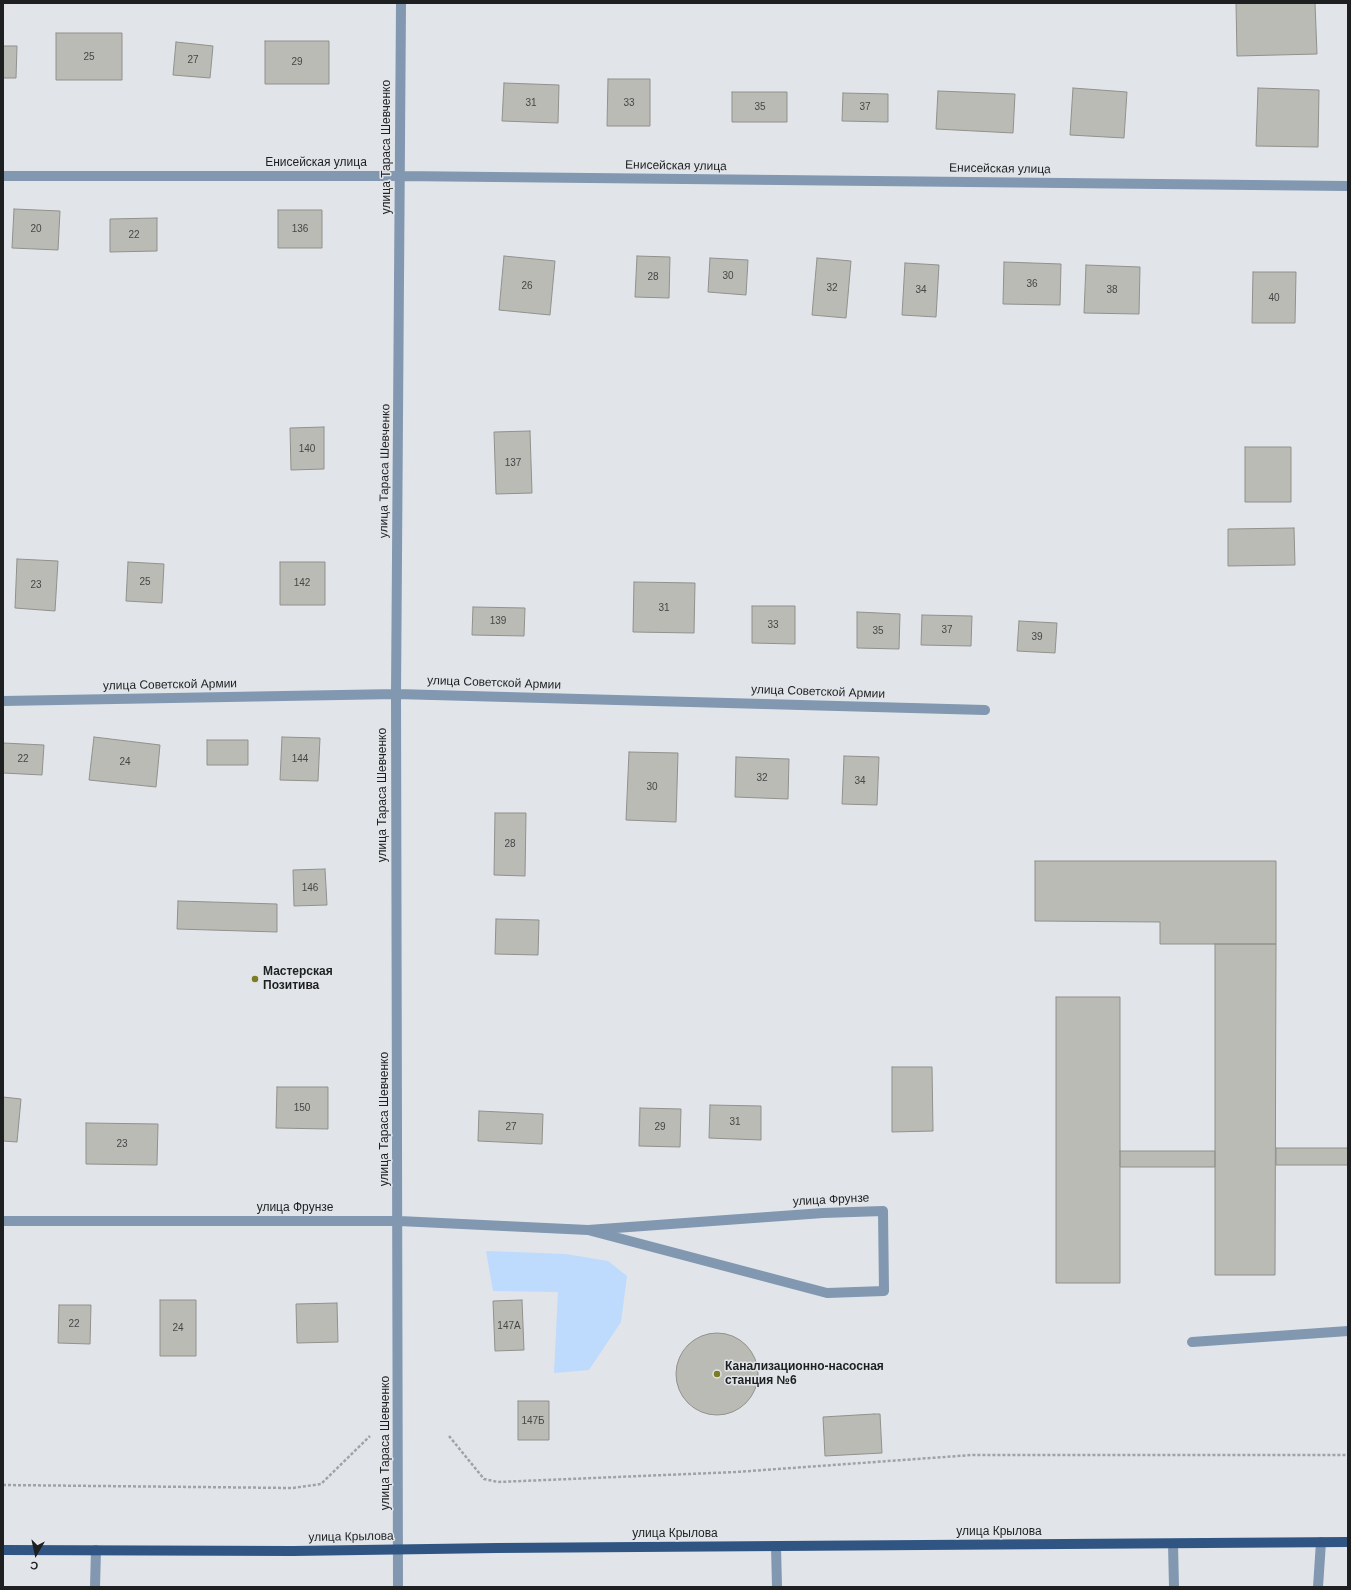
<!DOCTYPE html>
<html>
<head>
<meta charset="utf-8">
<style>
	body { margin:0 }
	#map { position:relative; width:1351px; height:1590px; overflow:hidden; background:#e1e5e9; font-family:Arial,sans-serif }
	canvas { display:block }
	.frame { position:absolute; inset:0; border:4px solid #1e1f20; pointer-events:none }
	.north { position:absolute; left:16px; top:1534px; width:40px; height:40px; -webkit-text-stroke:3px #e1e5e9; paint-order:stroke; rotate:189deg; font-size:11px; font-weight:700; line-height:16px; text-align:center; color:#1e1f20 }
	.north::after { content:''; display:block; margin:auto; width:14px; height:18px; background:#1e1f20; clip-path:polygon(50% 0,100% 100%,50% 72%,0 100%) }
</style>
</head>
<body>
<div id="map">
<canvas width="1351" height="1590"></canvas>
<div class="frame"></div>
<div class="north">С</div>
</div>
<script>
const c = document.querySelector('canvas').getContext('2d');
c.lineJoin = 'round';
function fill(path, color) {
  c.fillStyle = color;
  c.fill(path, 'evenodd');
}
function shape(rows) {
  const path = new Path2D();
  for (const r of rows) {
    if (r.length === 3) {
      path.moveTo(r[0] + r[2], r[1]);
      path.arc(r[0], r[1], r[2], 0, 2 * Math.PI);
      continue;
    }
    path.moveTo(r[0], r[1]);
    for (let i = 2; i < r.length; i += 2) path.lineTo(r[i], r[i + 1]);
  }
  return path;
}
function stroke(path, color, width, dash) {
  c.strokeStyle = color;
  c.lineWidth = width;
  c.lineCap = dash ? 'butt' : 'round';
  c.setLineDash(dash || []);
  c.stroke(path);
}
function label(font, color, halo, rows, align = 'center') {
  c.font = font + ' Arial,sans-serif';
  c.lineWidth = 3;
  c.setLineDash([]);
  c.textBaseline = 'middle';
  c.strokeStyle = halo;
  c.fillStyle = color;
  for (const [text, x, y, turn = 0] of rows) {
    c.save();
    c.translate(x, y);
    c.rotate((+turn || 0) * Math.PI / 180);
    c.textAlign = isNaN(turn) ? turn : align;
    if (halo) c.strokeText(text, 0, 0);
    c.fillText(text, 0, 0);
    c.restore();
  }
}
const green = shape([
	[486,1251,566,1254,608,1261,627,1276,621,1322,589,1370,554,1373,558,1292,493,1291]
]);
const building = shape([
	[1236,3,1315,3,1317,54,1237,56,1236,3],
	[56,33,122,33,122,80,56,80,56,33],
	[265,41,329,41,329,84,265,84,265,41],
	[176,42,213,46,210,78,173,75,176,42],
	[3,46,17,46,16,78,3,78,3,46],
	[608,79,650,79,650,126,607,126,608,79],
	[504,83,559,85,558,123,502,121,504,83],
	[1073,88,1127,92,1124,138,1070,135,1073,88],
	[1258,88,1319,90,1318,147,1256,146,1258,88],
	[938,91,1015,94,1013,133,936,129,938,91],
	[732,92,787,92,787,122,732,122,732,92],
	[843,93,888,94,888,122,842,121,843,93],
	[14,209,60,211,58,250,12,248,14,209],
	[278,210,322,210,322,248,278,248,278,210],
	[157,218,157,251,110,252,110,219,157,218],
	[504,256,555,261,550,315,499,310,504,256],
	[637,256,670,257,669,298,635,297,637,256],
	[710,258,748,260,746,295,708,292,710,258],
	[817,258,851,261,846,318,812,315,817,258],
	[1004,262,1061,264,1060,305,1003,304,1004,262],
	[905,263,939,265,936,317,902,315,905,263],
	[1086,265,1140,267,1139,314,1084,313,1086,265],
	[1253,272,1296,272,1295,323,1252,323,1253,272],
	[324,427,324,469,291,470,290,428,324,427],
	[530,431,532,493,496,494,494,432,530,431],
	[1245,447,1291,447,1291,502,1245,502,1245,447],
	[1294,528,1295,565,1228,566,1228,529,1294,528],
	[17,559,58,561,55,611,15,608,17,559],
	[128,562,164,564,162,603,126,601,128,562],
	[280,562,325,562,325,605,280,605,280,562],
	[634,582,695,583,694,633,633,632,634,582],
	[752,606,795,606,795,644,752,643,752,606],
	[473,607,525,608,524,636,472,635,473,607],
	[857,612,900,614,899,649,857,648,857,612],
	[922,615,972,616,971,646,921,645,922,615],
	[1019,621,1057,623,1055,653,1017,651,1019,621],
	[94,737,160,745,156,787,89,780,94,737],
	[282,737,320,738,318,781,280,780,282,737],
	[207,740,248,740,248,765,207,765,207,740],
	[3,743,44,745,42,775,3,773,3,743],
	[629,752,678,753,676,822,626,820,629,752],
	[844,756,879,757,877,805,842,804,844,756],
	[736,757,789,759,788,799,735,797,736,757],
	[495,813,526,813,525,876,494,875,495,813],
	[1035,861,1276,861,1276,944,1160,944,1160,922,1035,921,1035,861],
	[325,869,327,905,294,906,293,870,325,869],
	[178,901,277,904,277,932,177,929,178,901],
	[496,919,539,920,538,955,495,954,496,919],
	[1215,944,1276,944,1275,1275,1215,1275,1215,944],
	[1056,997,1120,997,1120,1283,1056,1283,1056,997],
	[892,1067,932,1067,933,1131,892,1132,892,1067],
	[277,1087,328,1087,328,1129,276,1128,277,1087],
	[3,1097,21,1099,17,1142,3,1141,3,1097],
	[710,1105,761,1106,761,1140,709,1138,710,1105],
	[640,1108,681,1109,680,1147,639,1146,640,1108],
	[479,1111,543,1114,542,1144,478,1141,479,1111],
	[86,1123,158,1124,157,1165,86,1164,86,1123],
	[1276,1148,1348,1148,1348,1165,1276,1165,1276,1148],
	[1120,1151,1215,1151,1215,1167,1120,1167,1120,1151],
	[160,1300,196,1300,196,1356,160,1356,160,1300],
	[522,1300,524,1350,495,1351,493,1301,522,1300],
	[337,1303,338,1342,297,1343,296,1304,337,1303],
	[59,1305,91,1305,90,1344,58,1343,59,1305],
	[717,1374,41],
	[518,1401,549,1401,549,1440,518,1440,518,1401],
	[874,1414,880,1414,882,1453,825,1456,823,1417,874,1414]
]);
const path = shape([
	[449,1436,484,1479,498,1482,736,1472,972,1455,1348,1455],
	[3,1485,293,1488,321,1484,370,1436]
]);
const service = shape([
	[1192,1342,1348,1331],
	[95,1587,96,1550],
	[1318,1587,1321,1542]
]);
const minor = shape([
	[3,176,400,176,1348,186],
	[3,701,396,694,985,710],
	[3,1221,399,1221,588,1230,823,1213,883,1211,884,1291,827,1293,588,1230],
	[1173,1544,1174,1587],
	[776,1546,777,1587],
	[398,1587,396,694,401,3]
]);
const primary = shape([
	[3,1550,293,1551,497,1548,1348,1542]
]);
const markers = [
	[255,979,4,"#7c7c24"],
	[717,1374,4,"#7c7c24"]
];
const numberNames = [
	["25",89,57],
	["27",193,60],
	["29",297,62],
	["31",531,103],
	["33",629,103],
	["35",760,107],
	["37",865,107],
	["20",36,229],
	["136",300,229],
	["22",134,235],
	["30",728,276],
	["28",653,277],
	["36",1032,284],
	["26",527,286],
	["32",832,288],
	["34",921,290],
	["38",1112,290],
	["40",1274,298],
	["140",307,449],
	["137",513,463],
	["25",145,582],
	["142",302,583],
	["23",36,585],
	["31",664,608],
	["139",498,621],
	["33",773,625],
	["37",947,630],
	["35",878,631],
	["39",1037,637],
	["22",23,759],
	["144",300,759],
	["24",125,762],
	["32",762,778],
	["34",860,781],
	["30",652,787],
	["28",510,844],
	["146",310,888],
	["150",302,1108],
	["31",735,1122],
	["27",511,1127],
	["29",660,1127],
	["23",122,1144],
	["22",74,1324],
	["147А",509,1326],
	["24",178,1328],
	["147Б",533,1421]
];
const streetNames = [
	["улица Тараса Шевченко",387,147,-90],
	["Енисейская улица",316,163],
	["Енисейская улица",676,166,1],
	["Енисейская улица",1000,169,1],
	["улица Тараса Шевченко",385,471,-89],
	["улица Советской Армии",494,683,2],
	["улица Советской Армии",170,685,-1],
	["улица Советской Армии",818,692,2],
	["улица Тараса Шевченко",383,795,-90],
	["улица Тараса Шевченко",385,1119,-90],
	["улица Фрунзе",831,1200,-3],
	["улица Фрунзе",295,1208],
	["улица Тараса Шевченко",386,1443,-90],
	["улица Крылова",999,1532],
	["улица Крылова",675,1534],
	["улица Крылова",351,1537,-1]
];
const poiNames = [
	["Мастерская",263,972],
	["Позитива",263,986],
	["Канализационно-насосная",725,1367],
	["станция №6",725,1381]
];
fill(green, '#bedafd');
fill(building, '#bbbbb6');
stroke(building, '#90918c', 1);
stroke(path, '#a0a3a6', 2.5, [3, 2]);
stroke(service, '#8297b0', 10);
stroke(minor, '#8297b0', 10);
stroke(primary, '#315582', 10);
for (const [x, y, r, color] of markers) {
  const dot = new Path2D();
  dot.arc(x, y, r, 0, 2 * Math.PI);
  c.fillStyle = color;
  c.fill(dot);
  stroke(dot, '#e1e5e9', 1.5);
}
label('10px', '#454646', null, numberNames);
label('12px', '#1e1f20', '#e1e5e9', streetNames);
label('bold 12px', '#1e1f20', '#e1e5e9', poiNames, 'left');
</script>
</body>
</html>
